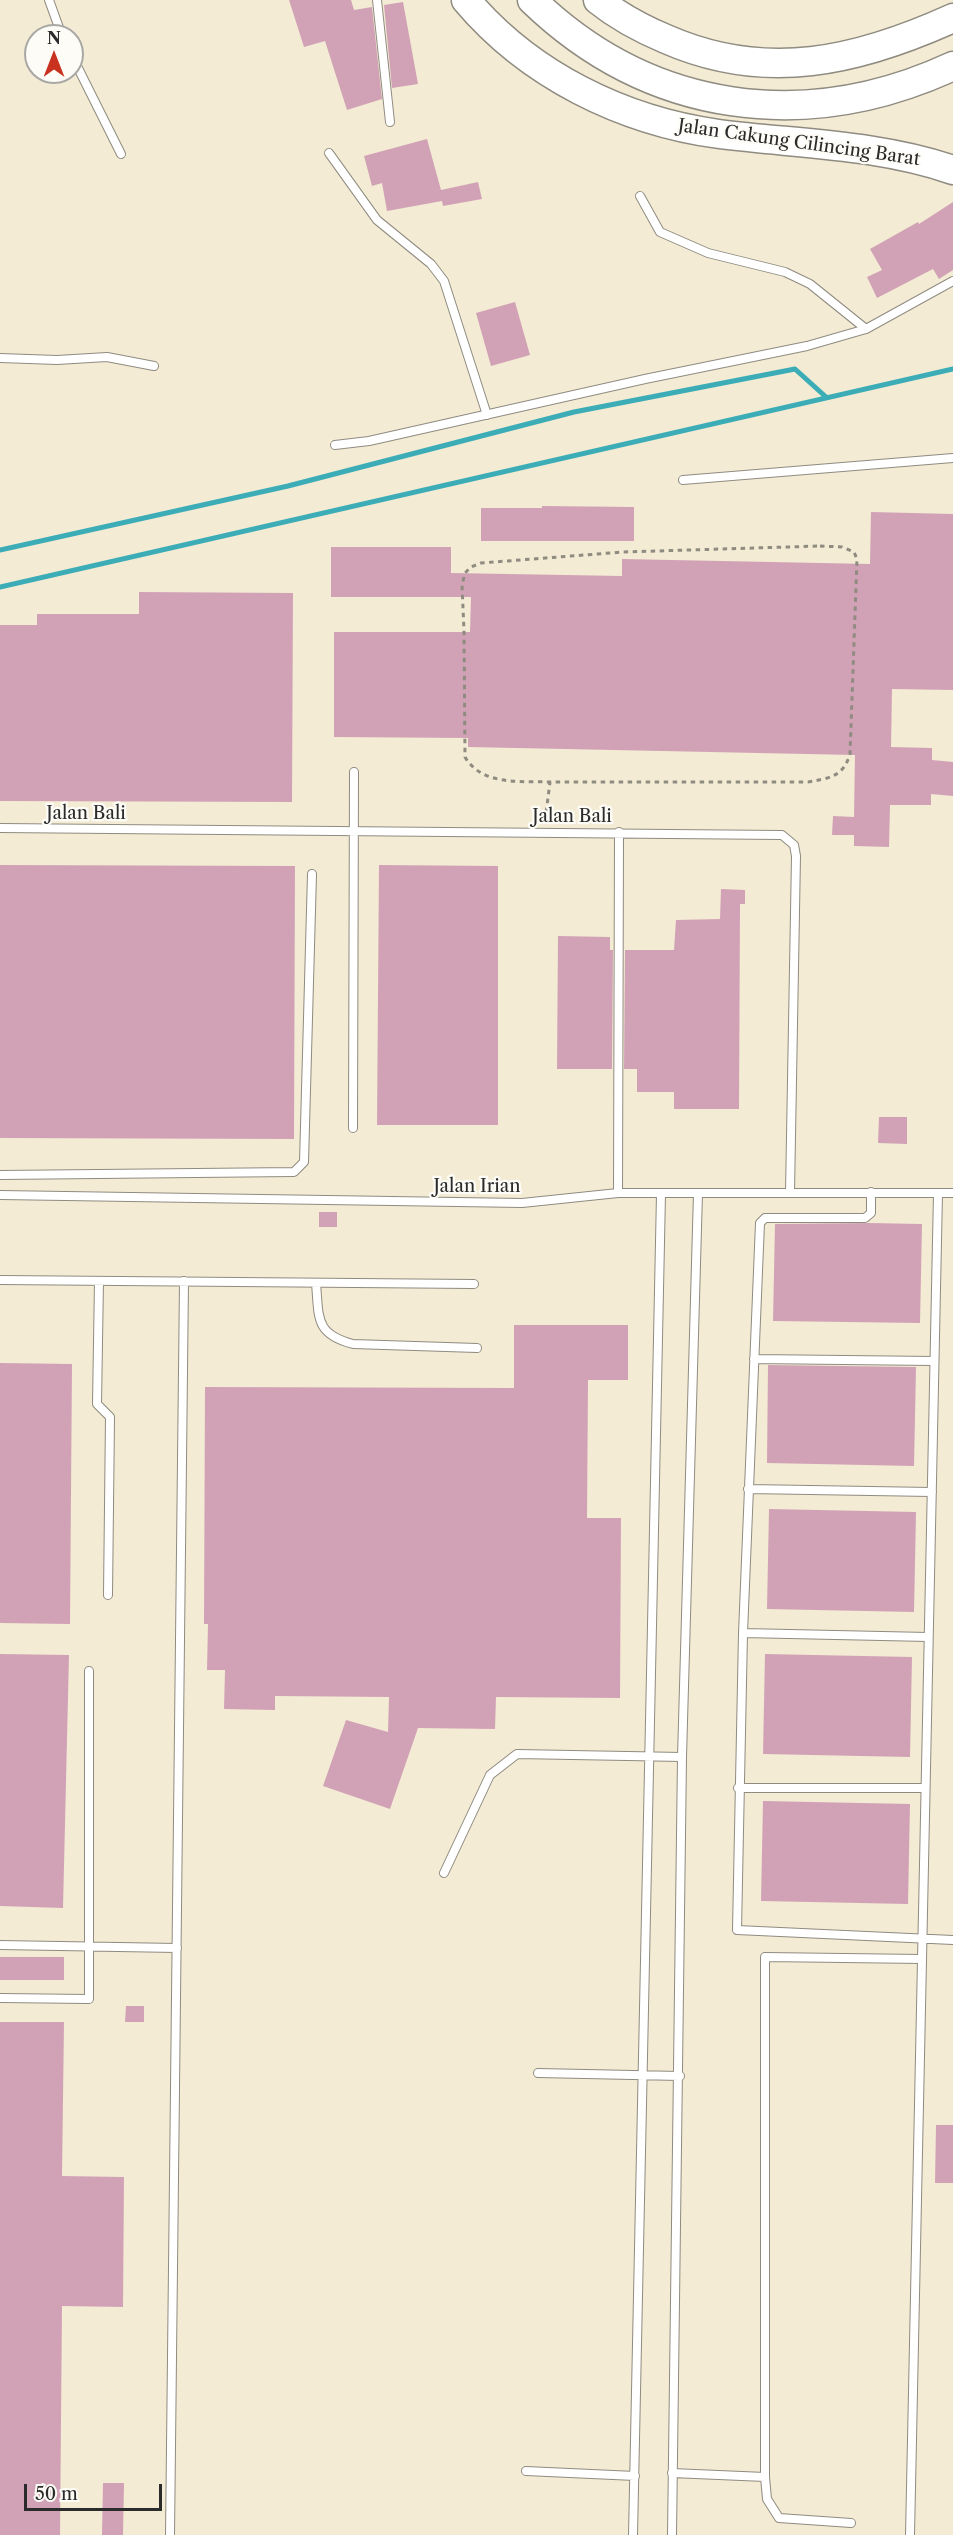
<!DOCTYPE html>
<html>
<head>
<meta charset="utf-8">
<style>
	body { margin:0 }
	#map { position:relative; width:953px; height:2535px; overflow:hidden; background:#f3ebd4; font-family:"Libre Caslon Text",serif }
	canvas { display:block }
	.north { position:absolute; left:24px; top:24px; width:60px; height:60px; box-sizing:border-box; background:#fdfcf7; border:2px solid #a9a8a5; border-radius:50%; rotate:0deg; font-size:16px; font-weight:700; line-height:24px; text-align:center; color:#2b2b2b }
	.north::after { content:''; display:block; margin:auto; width:21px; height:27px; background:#c8321e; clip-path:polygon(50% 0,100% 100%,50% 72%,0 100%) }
	.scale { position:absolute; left:24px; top:2484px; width:138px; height:27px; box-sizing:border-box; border:3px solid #2b2b2b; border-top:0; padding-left:8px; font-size:18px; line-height:21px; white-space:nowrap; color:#2b2b2b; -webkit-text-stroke:4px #fdfcf7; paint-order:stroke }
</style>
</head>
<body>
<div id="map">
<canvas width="953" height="2535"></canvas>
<div class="north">N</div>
<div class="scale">50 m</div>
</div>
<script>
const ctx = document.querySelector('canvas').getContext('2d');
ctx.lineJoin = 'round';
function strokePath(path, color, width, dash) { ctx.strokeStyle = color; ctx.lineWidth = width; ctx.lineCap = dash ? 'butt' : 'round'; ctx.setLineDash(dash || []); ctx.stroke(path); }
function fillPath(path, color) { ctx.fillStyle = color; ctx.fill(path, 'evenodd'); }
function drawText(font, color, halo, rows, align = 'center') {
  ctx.font = font + ' "Libre Caslon Text",serif'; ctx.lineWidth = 4.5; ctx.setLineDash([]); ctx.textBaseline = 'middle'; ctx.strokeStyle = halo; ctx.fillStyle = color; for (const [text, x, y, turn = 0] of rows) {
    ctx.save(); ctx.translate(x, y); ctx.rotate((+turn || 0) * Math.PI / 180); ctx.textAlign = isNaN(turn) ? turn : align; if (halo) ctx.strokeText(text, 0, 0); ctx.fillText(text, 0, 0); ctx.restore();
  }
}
const stream = new Path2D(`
	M0,550L288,486L574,412L795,369L826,397
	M0,587L953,369`);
const building = new Path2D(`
	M289,0H351L354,10L372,7L382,99L347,110L325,41L304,47Z
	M403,2L418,84L392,88L384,5Z
	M427,139L441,190L478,182L482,199L443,206L442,201L387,211L382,183L372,186L364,156Z
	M953,202V270L939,279L933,269L877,298L867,277L882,270L870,249L918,222L919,224Z
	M515,302L530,355L491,366L476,313Z
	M542,506L634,507V541H481V508H542Z
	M871,512L953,514V690L892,689L891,747L932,748V760L953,762V796L931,794V805H890L889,847L854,846V835H832L833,816L854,817L855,755L468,747V738L334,737V632H470L471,597H331V547H451V573L622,576V559L870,564Z
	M139,592L293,593L292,802L0,801V625H37V614H139Z
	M0,865L295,866L294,1139L0,1138Z
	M379,865L498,866V1125H377Z
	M721,889L745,890V904H740L739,1109H674V1092H637V1069H624L625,950H674L676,920L720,919Z
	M558,936L610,937V950H613L612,1069H557Z
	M879,1117H907V1144L878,1143Z
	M319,1212H337V1227H319Z
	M869,1223L922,1224L920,1323L773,1321L775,1224Z
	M514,1325H628V1380H588L587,1518H621L620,1698L496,1697L495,1729L418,1728L390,1809L323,1786L346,1720L388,1732L389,1697L275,1696V1710L224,1709L225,1670H207L208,1624H204L205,1387L514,1388Z
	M0,1363L72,1364L70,1624L0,1623Z
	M768,1365L916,1367L914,1466L767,1463Z
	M769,1509L916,1512L914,1612L767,1609Z
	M0,1654L69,1655L63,1908L0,1906Z
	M765,1654L912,1657L910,1757L763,1754Z
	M763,1801L910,1804L908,1904L761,1901Z
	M0,1957H64V1980H0Z
	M126,2006H144V2022H125Z
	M0,2022H64L62,2176L124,2177L123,2307L62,2306L60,2535H0Z
	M936,2125H953V2183H935Z
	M103,2483H124L123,2535H102Z`);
const path = new Path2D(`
	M820,546L842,547L854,552L857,559L850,754C843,777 830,778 808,782H550C521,781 482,786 465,757L464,631L462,585L465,573L471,567L481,563L623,552Z
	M545,821L550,782`);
const lane = new Path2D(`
	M49,0L62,36
	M377,0L390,122
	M72,56L121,154
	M329,153L377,220L431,264L444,281L487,415
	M640,196L660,232L708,253L785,272L810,284L866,329L953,281
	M0,358L57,360L107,357L154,366
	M335,445L369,441L645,379L807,346L866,329
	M683,480L953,458
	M0,828L782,835L794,845L796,856L790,1192
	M353,1128L354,772
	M0,1175L294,1172L304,1162L312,874
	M618,1193L619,832
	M0,1195L522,1203L618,1193H953
	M0,1280L474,1284
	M99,1281L97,1404L110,1417L108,1595
	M316,1283C319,1318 315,1334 353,1344L477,1348
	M754,1359L934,1361
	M748,1489L932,1492
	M743,1633L760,1223L765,1218H865L871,1213V1192
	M928,1637L743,1633L737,1930L953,1940
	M738,1788H925
	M444,1873L490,1775L517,1754L682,1757
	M0,1945L177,1948
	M0,1998L89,1999V1671
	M538,2073L680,2076
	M526,2471L635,2476
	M672,2473L765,2477
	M851,2523L779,2518L767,2499L765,2477V1957L922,1959
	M170,2535L184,1281
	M633,2535L661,1194
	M672,2535L682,1757L698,1193
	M910,2535L938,1193`);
const highway = new Path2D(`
	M466,0C529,75 623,121 719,134C798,144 877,144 953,170
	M532,0C650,114 806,134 953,66
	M598,0C618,16 642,29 666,39C766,83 858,61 953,18`);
const streetNames = [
	["Jalan Cakung Cilincing Barat",799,143,8],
	["Jalan Bali",86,814],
	["Jalan Bali",572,817],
	["Jalan Irian",477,1187]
];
strokePath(stream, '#3cadb7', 5);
fillPath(building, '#d1a2b6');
strokePath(lane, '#8f8b80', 10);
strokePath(highway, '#8f8b80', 31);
strokePath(path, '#8f8b80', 3, [4.5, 4.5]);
strokePath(lane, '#fff', 8);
strokePath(highway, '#fff', 28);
drawText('18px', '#2b2b2b', '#fdfcf7', streetNames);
</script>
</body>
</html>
